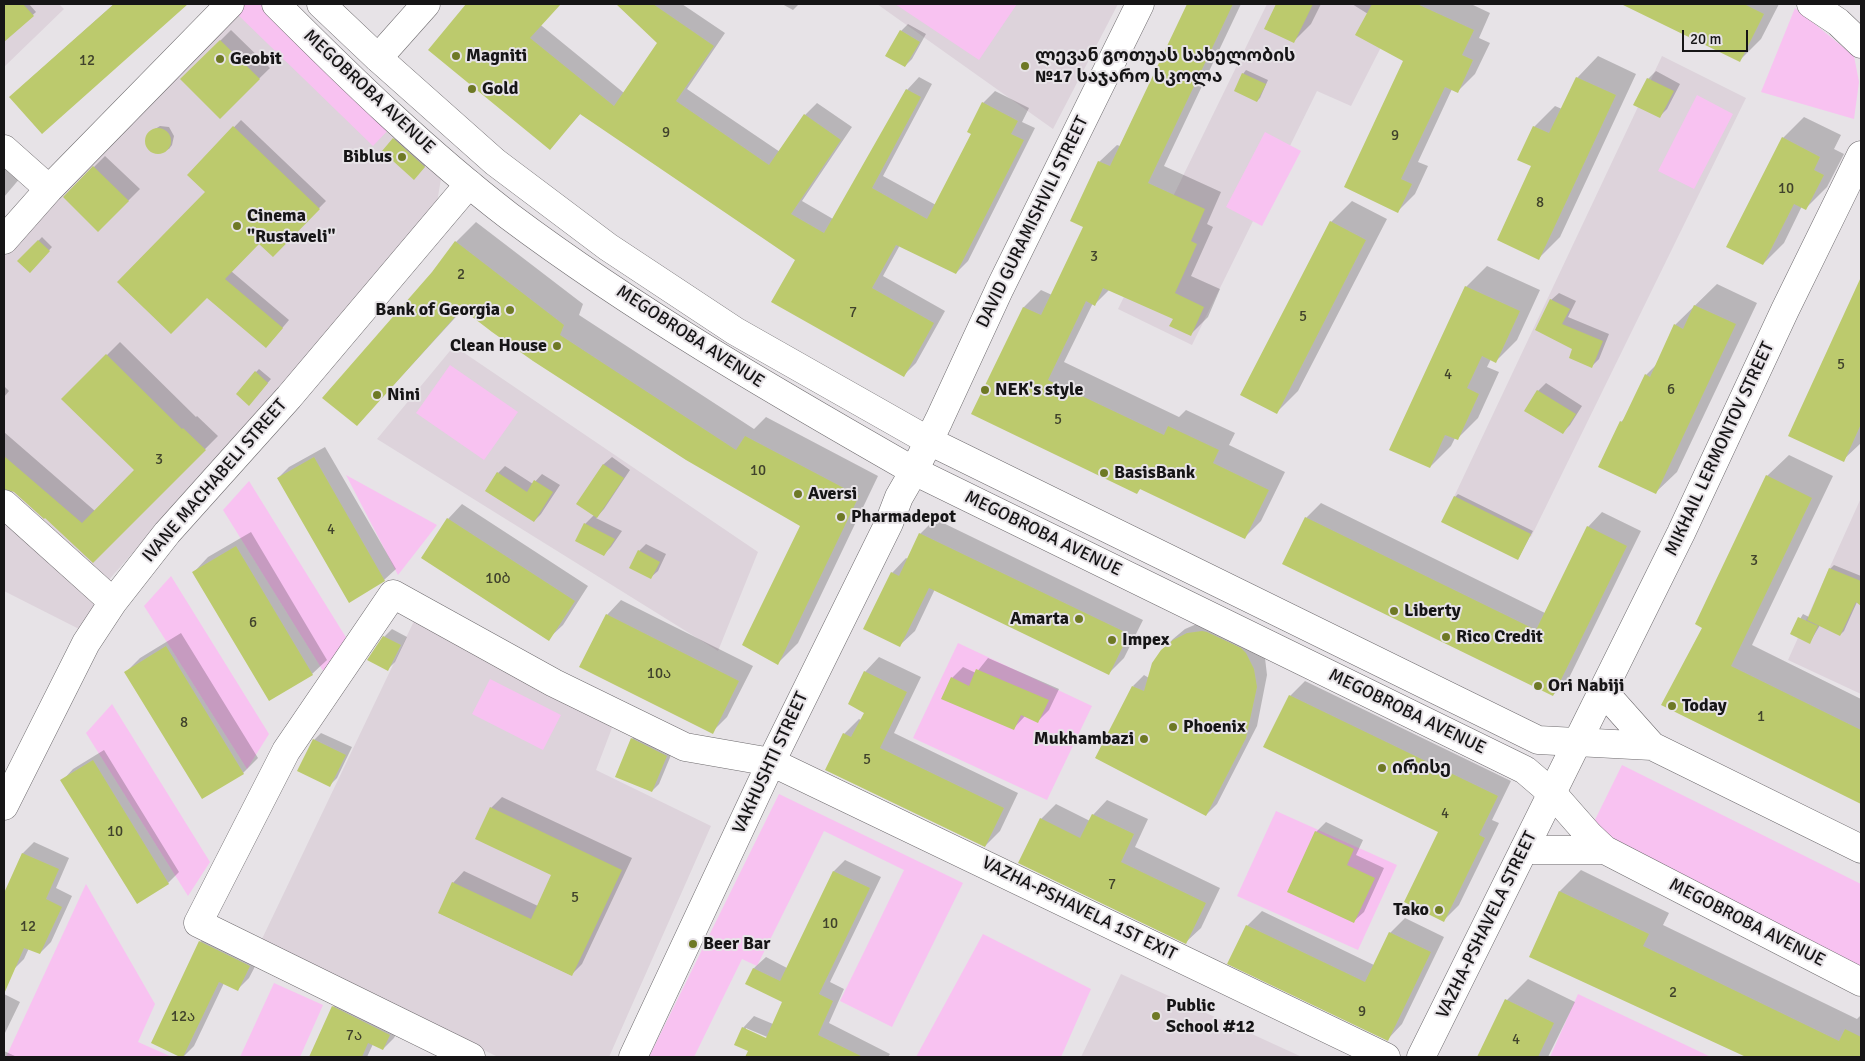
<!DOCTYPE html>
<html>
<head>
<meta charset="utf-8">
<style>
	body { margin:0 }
	#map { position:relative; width:1865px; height:1061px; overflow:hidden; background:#e7e3e7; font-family:Signika,sans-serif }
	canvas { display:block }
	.frame { position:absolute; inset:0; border:5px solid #161516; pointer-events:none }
	.scale { position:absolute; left:1682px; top:30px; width:66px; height:22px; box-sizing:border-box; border:2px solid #161516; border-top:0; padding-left:6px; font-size:15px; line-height:18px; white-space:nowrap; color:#161516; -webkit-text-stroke:4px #e7e3e7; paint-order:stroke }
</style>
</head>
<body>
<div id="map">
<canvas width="1865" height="1061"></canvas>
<div class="frame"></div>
<div class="scale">20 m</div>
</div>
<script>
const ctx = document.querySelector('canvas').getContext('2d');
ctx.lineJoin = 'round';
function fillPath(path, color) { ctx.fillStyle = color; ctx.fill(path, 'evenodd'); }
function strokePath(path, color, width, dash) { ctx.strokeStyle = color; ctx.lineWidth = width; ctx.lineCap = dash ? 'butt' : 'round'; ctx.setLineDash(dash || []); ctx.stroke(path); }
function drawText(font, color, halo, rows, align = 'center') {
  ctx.font = font + ' Signika,"Noto Sans Georgian",sans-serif'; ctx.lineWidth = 4; ctx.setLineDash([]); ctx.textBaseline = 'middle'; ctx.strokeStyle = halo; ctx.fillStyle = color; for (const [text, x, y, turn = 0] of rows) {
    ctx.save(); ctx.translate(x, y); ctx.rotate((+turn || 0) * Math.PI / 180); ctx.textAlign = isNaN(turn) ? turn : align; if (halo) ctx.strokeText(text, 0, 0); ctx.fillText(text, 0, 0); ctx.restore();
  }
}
const built = new Path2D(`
	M4,4H59L64,9L4,67Z
	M249,4L441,179L436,208L107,582L81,630L4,591V257L58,197Z
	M877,4H1118L1053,129Z
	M1267,4H1403L1351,106L1317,91L1192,345L1118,309Z
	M1662,56L1746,98L1531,537L1453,499Z
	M454,346L758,552L718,651L377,439Z
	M1861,498V694L1788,660Z
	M414,621L615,720L596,770L711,826L609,1057H498L261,941Z
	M1121,974L1302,1057H1081Z`);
const green = new Path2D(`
	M241,4H265L392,126L373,146L234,11Z
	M895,4H1017L979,60Z
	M1795,8L1854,56L1859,82L1854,119L1761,92Z
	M1697,95L1733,114L1694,189L1658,171Z
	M1265,132L1301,151L1262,226L1226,207Z
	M450,365L518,412L484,460L416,413Z
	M346,475L437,525L398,575Z
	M249,481L347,639L325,674L223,510Z
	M171,576L269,734L247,769L144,606Z
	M958,643L1092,706L1047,800L913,738Z
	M490,679L561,715L543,750L472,714Z
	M112,704L210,862L188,896L86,733Z
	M1622,765L1861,884V976L1589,832Z
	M779,794L963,883L892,1027L840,1001L904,870L824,831L757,966L742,959L694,1057H649Z
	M1276,811L1397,865L1358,950L1237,896Z
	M86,884L155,1004L138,1042L172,1057H6Z
	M983,934L1091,989L1061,1057H916Z
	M274,983L323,1005L300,1057H240Z
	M1578,994L1711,1057H1550Z`);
const shadow = new Path2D(`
	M4,4H29L36,12L4,41Z
	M114,4H186L42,132L21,87Z
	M468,4H515L624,93L658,43L625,11L632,4H682L725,33L687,89L780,152L805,115L817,103L852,127L802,201L833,219L907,90L919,77L932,84L883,176L936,205L972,133L983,103L995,91L1029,108L1022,122L1035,128L968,261L956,273L900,245L883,276L945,311L916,363L904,375L797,260L581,113L550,148L429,50Z
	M782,4H799L793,10Z
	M1188,4H1241L1164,166L1221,192L1207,224L1213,227L1191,276L1220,289L1208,317L1191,334L1174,318L1110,289L1095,304L1093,303L1064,362L1179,417L1186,410L1235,433L1229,445L1285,472L1261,521L1244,538L1141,488L1137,492L973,414L1024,307L1041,290L1052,295L1084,226L1099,162L1117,145L1120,146Z
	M1277,4H1321L1311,24L1294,41L1266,28Z
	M1352,4H1471L1490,13L1479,38L1490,43L1475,74L1458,91L1452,89L1418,162L1428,166L1415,194L1398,211L1404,60L1368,14Z
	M1624,4H1779L1761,39L1740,60Z
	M908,24L926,34L912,59L905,66L901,31Z
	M231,30L270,68L220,117L182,79Z
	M1598,56L1636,74L1560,237L1539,258L1533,166L1534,127L1555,106L1562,109L1577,78Z
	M1246,70L1268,80L1260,98L1257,101L1243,74Z
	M1656,71L1680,84L1667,109L1659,117L1635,104L1648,79Z
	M1804,117L1841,135L1834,149L1844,154L1827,187L1806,208L1802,206L1784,243L1763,264L1783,138Z
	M241,120L326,201L273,255L259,242L231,271L289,320L273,339L207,296L206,192L188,175Z
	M160,126L169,127L174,136L172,145L169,149L156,153L148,147L146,142L150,132Z
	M397,136L428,163L414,178L394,139Z
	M4,148L21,177L4,197Z
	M105,156L140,189L98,231L64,197Z
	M1352,201L1387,219L1298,391L1277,412L1331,222Z
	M476,222L583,304L579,315L754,429L766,417L878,476L798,643L778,663L802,525L464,308L357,425L433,273L456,242Z
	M42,237L52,247L30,271L19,261Z
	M1487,266L1540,290L1517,340L1496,361L1491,359L1487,367L1499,372L1478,418L1457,439L1455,438L1451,446L1430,467L1466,287Z
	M1717,284L1757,303L1677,472L1655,493L1621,422L1626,417L1646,375L1658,363L1675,325Z
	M1861,291V443L1843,460L1851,301Z
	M1559,293L1576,301L1568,317L1609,334L1599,359L1592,366L1574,348L1537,330L1551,300Z
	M120,342L196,417L197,416L218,436L93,562L45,516L15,491L8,488H4V432L95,511L135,470L63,399Z
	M259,369L271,379L252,401L256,372Z
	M1546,383L1582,406L1570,425L1563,432L1526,410L1538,391Z
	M4,386L9,391L4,397Z
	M325,447L396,569L384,580L349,601L278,478L289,467Z
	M1789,455L1833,476L1752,645L1861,699V803L1663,704L1704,627L1767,476Z
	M612,457L630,470L604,509L596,518L622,531L611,547L604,554L577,540L585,524L594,515L578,504L604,464Z
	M505,466L533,484L542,474L560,485L541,514L534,521L498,473Z
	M1458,494L1533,531L1518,559L1455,497Z
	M1321,503L1545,613L1588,527L1602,512L1641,531L1568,680L1553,695L1306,518Z
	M462,504L588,586L563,625L548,639L448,519Z
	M935,519L1143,620L1124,658L1109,673L935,589L915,631L900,645L892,573L906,558L908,559L920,534Z
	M251,532L327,660L312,674L194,572L208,557Z
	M646,544L666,554L658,571L650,578L639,551Z
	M1834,565L1861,576V604L1857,602L1844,631L1840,635L1820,625L1810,642L1791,634L1803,614L1809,617L1830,569Z
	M621,600L753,666L727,717L712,732L607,615Z
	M1199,623L1265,658L1267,675L1257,726L1217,804L1206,815L1133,686L1144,675L1149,678L1162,651L1173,639L1185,629Z
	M392,629L407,637L395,662L388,669L369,660L384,637Z
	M181,633L258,758L243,773L126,672L140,658Z
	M879,657L921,677L894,733L1018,793L1000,831L985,846L844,734L859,719L861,720L866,712L865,672Z
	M988,658L1059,689L1049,710L1038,721L1025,716L1013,729L952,678L963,667L976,673Z
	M1305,681L1511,781L1492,820L1499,823L1459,905L1444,920L1440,831L1290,696Z
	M639,731L674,748L659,784L652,791L632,739Z
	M321,733L352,747L337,778L330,785L314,740Z
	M104,750L179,872L168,883L62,781L73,769Z
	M502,797L632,858L582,964L571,975L439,913L453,883L464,871L538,906L553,875L491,808Z
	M1107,800L1148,819L1135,847L1220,888L1201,928L1186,942L1041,819L1056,804L1090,821L1093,815Z
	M1326,822L1363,840L1356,855L1384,868L1364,912L1354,921L1316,832Z
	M34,842L69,858L56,888L72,896L51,942L40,953L29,948L24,959L13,970L4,966V896L23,853Z
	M845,860L881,877L830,982L844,989L829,1023L890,1054L888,1057H746L749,1050L743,1028L754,1016L773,1024L783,1001L746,983L754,968L766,957L787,968L834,871ZM746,1028L772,1039L771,1041L746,1030Z
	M1581,870L1669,913L1663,925L1857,1019L1861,1015V1057H1749L1531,956L1560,891Z
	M1262,911L1374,965L1390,933L1405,918L1444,937L1402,1024L1388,1039L1247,926Z
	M211,931L261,955L249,978L238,989L224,983L194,1046L183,1057L200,942Z
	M1528,979L1575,1002L1548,1057H1479L1507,1000Z
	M4,994L20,1002L4,1035Z
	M344,996L401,1024L394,1038L383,1049L373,1044L367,1057H310L333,1007Z
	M4,1051L17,1057H4Z`);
const building = new Path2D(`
	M4,4H23L34,16L4,42Z
	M114,4H188L42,134L9,97Z
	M466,4H561L530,38L614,106L657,43L616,4H653L714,46L676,101L769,165L804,114L841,140L791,214L824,233L906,89L921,97L872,188L927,219L971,134L967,132L982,102L1018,121L1011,134L1024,140L956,274L896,245L872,288L934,323L904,377L771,302L795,260L580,114L550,150L428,50Z
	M1187,4H1233L1148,183L1205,209L1191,241L1197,244L1175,293L1204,307L1191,336L1169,326L1173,319L1103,288L1095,306L1086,301L1048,380L1164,435L1168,426L1219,450L1213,463L1269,490L1245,539L1140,489L1137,494L971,414L1023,307L1041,315L1083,227L1070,221L1098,161L1110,166Z
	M1276,4H1313L1294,43L1264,29Z
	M1372,4H1417L1474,30L1462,55L1473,60L1458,93L1445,87L1401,179L1412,184L1398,213L1344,187L1403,61L1355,35Z
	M1621,4H1744L1764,14L1740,62Z
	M900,30L920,42L905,67L885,56Z
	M220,40L260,79L220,119L180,79Z
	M1242,73L1266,84L1257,102L1234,91Z
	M1576,77L1616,95L1539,260L1497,240L1531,166L1517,160L1533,126L1549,133Z
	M1647,78L1674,91L1660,118L1633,105Z
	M233,126L320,209L273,257L259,244L225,279L283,328L266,348L207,298L171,334L117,282L205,192L187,175Z
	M145 141a13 13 0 1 1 26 0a13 13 0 1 1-26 0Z
	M1782,137L1820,157L1814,170L1824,175L1806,210L1794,204L1763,265L1726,247Z
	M393,138L425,167L414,180L382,151Z
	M93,166L129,201L98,232L63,197Z
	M1330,221L1366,240L1277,414L1240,395Z
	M38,240L50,251L30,273L17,261Z
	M455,241L564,325L560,335L736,450L745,436L859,496L778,665L742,645L800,526L686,460L533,361L492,332L462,309L357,426L322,398L432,272Z
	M1861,277V424L1844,462L1788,436Z
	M1465,286L1520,311L1496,363L1482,356L1467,388L1479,394L1458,440L1445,435L1430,468L1389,450Z
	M1550,299L1570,309L1562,324L1603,341L1592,368L1569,358L1572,349L1535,330Z
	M1694,305L1736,324L1656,494L1598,467L1620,421L1622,422L1645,374L1650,377L1674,324L1683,329Z
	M106,354L182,429L183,428L206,450L93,563L45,518L44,519L14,492L4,489V456L82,523L134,470L61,399Z
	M255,371L268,383L249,406L236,394Z
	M1537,390L1576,414L1563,434L1524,411Z
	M314,457L385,581L349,603L277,478Z
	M603,464L624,478L597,518L576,504Z
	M497,472L527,492L534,480L553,492L534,522L485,491Z
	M1766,475L1812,498L1731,666L1861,730V804L1661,705L1702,628L1695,624Z
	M1454,496L1531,534L1518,560L1441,522Z
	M1305,517L1536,630L1587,526L1627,546L1553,696L1282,564Z
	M447,518L575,601L549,641L421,558Z
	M584,523L615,539L604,556L575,541Z
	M919,533L1129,634L1109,675L929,588L900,647L863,629L891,572L899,576Z
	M236,546L313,675L269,701L192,572Z
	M638,550L660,562L651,579L629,568Z
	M1829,568L1861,581V606L1856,602L1840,636L1807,620Z
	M606,614L739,681L713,734L579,667Z
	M1798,617L1818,626L1810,644L1790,634Z
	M1202,631L1207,632L1241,648L1246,653L1254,669L1257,687L1246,738L1206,816L1095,758L1132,686L1144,691L1152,663L1161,650L1173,640L1187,633Z
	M383,636L401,645L388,671L367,660Z
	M166,646L244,774L202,799L124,672Z
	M976,669L1049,700L1038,723L1021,715L1014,730L941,699L951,677L969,686Z
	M864,671L907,692L880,748L1004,808L985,847L825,770L843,733L851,737L864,713L848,704Z
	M1289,695L1498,796L1479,835L1485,838L1444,922L1404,902L1438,832L1263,747Z
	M631,738L667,756L652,792L615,777Z
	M313,739L346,755L330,787L297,771Z
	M93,760L169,884L137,904L60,780Z
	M490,807L622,870L572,976L438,913L452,882L531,919L551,875L475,839Z
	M1092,814L1134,834L1121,862L1206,903L1186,944L1018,863L1040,818L1080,838Z
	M1315,831L1354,849L1347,865L1375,878L1354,923L1287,892Z
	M22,853L59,869L46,899L62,907L40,954L24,948L4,994V893Z
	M833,871L870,888L819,994L833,1001L818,1035L863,1057H745L748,1051L734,1045L742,1027L766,1038L782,1002L745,984L753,968L780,981Z
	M1559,891L1649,934L1643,946L1839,1041L1845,1029L1861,1037V1057H1746L1529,957Z
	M1246,925L1365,982L1389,932L1431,952L1388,1041L1227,964Z
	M199,941L250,966L238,991L219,982L183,1057H180L151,1043Z
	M1505,999L1554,1023L1538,1057H1477Z
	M332,1006L390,1035L383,1050L368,1043L362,1057H309Z`);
const minor = new Path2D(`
	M1811,4L1838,22L1861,44
	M378,58L426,4
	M4,149L49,189
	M4,240L49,189L230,4
	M4,504L113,602
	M4,806L86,643L113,602L167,533L289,397L469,184
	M471,1057L198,923L286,751L393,594L554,683L685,747L771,762L1386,1057
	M633,1057L776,752L889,523L899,497L914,471L939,420L1000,288L1140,4
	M1421,1057L1681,533L1785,310L1861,155`);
const major = new Path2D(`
	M276,4C350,78 426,152 509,216C637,312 776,392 914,471L1525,770L1553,794L1589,835L1605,850L1861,982
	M321,4L378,58L495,162L608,247L735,331L929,441L1538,740L1652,746L1861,849
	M1603,691L1652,746
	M1524,850H1605`);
const markers = [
	[456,56,5,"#6e7925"],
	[220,59,5,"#6e7925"],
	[1025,66,5,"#6e7925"],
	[472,89,5,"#6e7925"],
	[402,157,5,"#6e7925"],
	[237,226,5,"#6e7925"],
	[510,310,5,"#6e7925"],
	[557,346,5,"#6e7925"],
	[985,390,5,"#6e7925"],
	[377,395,5,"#6e7925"],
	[1104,473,5,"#6e7925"],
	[798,494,5,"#6e7925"],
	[841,517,5,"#6e7925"],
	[1394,611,5,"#6e7925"],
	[1079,619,5,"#6e7925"],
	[1446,637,5,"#6e7925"],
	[1112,640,5,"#6e7925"],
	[1538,686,5,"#6e7925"],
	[1672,706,5,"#6e7925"],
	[1173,727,5,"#6e7925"],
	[1144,739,5,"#6e7925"],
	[1382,768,5,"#6e7925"],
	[1439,910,5,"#6e7925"],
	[693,944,5,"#6e7925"],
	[1156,1016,5,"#6e7925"]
];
const numberNames = [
	["12",87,61],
	["9",666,133],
	["9",1395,136],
	["10",1786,189],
	["8",1540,203],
	["3",1094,257],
	["2",461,275],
	["7",853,313],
	["5",1303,317],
	["5",1841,365],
	["4",1448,375],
	["6",1671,390],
	["5",1058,420],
	["3",159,460],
	["10",758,471],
	["4",331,530],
	["3",1754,561],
	["10ბ",498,579],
	["6",253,623],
	["10ა",659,674],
	["1",1761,717],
	["8",184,723],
	["5",867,760],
	["4",1445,814],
	["10",115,832],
	["7",1112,885],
	["5",575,898],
	["10",830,924],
	["12",28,927],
	["2",1673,993],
	["9",1362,1012],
	["12ა",183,1017],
	["7ა",354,1036],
	["4",1516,1040]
];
const poiNames = [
	["Magniti",466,56],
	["ლევან გოთუას სახელობის",1035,56],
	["№17 საჯარო სკოლა",1035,77],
	["Geobit",230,59],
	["Gold",482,89],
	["Biblus",392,157,"right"],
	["Cinema",247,216],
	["\"Rustaveli\"",247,237],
	["Bank of Georgia",500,310,"right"],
	["Clean House",547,346,"right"],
	["NEK's style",995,390],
	["Nini",387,395],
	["BasisBank",1114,473],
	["Aversi",808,494],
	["Pharmadepot",851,517],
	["Liberty",1404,611],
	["Amarta",1069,619,"right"],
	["Rico Credit",1456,637],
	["Impex",1122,640],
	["Ori Nabiji",1548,686],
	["Today",1682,706],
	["Phoenix",1183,727],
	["Mukhambazi",1134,739,"right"],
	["ირისე",1392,768],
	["Tako",1429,910,"right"],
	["Beer Bar",703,944],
	["Public",1166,1006],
	["School #12",1166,1027]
];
const streetNames = [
	["MEGOBROBA AVENUE",369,92,43],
	["DAVID GURAMISHVILI STREET",1033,222,-64],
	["MEGOBROBA AVENUE",690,337,33],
	["MIKHAIL LERMONTOV STREET",1720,449,-65],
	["IVANE MACHABELI STREET",215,481,-49],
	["MEGOBROBA AVENUE",1043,534,26],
	["MEGOBROBA AVENUE",1407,712,26],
	["VAKHUSHTI STREET",771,763,-65],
	["VAZHA-PSHAVELA 1ST EXIT",1079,909,26],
	["MEGOBROBA AVENUE",1747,923,27],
	["VAZHA-PSHAVELA STREET",1487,925,-64]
];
fillPath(built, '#ddd3db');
fillPath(green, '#f8c2f1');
fillPath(shadow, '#0003');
fillPath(building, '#bcca6d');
strokePath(minor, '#6d6a6d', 29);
strokePath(major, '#6d6a6d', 29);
strokePath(minor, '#fff', 28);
strokePath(major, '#fff', 28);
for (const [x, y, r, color] of markers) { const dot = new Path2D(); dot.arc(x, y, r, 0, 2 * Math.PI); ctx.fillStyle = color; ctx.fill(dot); strokePath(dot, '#e7e3e7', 2); }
drawText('15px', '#40422c', null, numberNames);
drawText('bold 18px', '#161516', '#e7e3e7', poiNames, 'left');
drawText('18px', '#161516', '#e7e3e7', streetNames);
</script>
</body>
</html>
